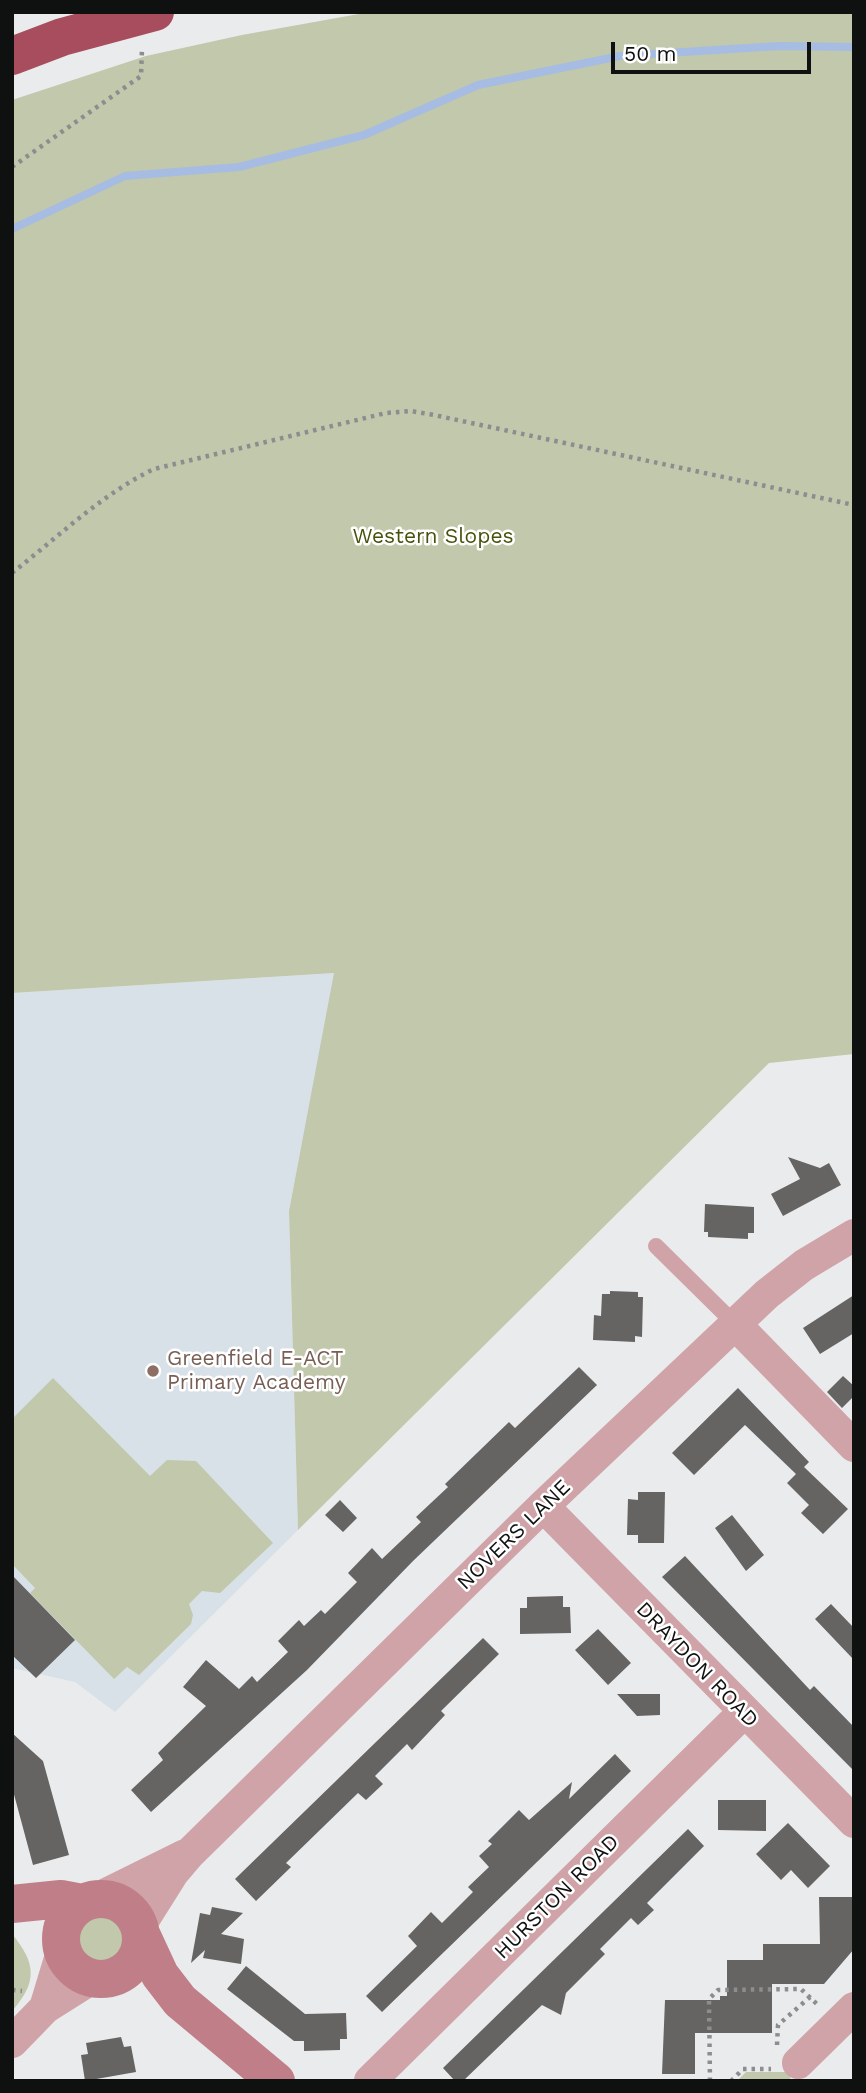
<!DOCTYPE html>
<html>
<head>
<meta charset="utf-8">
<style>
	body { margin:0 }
	#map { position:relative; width:866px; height:2093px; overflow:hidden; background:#e9ebed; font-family:"Work Sans",sans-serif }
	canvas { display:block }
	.frame { position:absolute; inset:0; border:14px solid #0f1010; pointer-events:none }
	.scale { position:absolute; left:611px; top:42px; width:200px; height:32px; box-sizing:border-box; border:4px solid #0f1010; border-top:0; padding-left:9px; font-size:21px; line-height:24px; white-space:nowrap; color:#0f1010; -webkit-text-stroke:5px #fff; paint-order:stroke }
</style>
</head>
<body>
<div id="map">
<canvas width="866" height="2093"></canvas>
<div class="frame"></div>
<div class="scale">50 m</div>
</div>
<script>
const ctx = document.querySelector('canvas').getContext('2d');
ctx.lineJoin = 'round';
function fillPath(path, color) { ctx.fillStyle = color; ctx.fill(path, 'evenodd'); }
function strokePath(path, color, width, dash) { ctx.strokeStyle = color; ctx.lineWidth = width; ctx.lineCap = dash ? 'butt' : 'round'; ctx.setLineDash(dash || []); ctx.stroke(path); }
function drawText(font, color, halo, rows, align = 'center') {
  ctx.font = font + ' "Work Sans",sans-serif'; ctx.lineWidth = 5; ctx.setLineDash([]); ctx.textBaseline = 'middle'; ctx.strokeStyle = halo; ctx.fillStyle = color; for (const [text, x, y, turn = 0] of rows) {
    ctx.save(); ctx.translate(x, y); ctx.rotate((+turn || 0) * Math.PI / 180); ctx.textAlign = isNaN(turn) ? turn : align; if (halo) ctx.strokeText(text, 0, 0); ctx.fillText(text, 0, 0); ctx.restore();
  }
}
const built = new Path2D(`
	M335,973L289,1211L298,1530L115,1712L75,1682L12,1668V993Z`);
const green = new Path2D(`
	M370,12H854V1054L769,1063L298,1530L289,1211L334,973L12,993V100L146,56L242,35Z
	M53,1378L150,1476L167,1460L196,1461L273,1543L220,1593L202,1591L189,1604L193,1615L191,1624L139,1675L127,1667L114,1679L30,1593L35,1588L12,1564V1419Z
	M74 1941a26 26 0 1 1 52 0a26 26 0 1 1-52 0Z
	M12,1934C36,1963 38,1982 12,2011Z
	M746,2072H791L790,2081H737Z`);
const stream = new Path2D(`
	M12,229L125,176L239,167L364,135L478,85L620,56L779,46L854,47`);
const building = new Path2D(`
	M788,1157L820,1168L829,1163L841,1185L783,1216L771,1194L800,1179Z
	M705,1204L754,1207V1233H748V1239L708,1237V1232H704Z
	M610,1291L638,1292V1297H643L642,1337L635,1336V1342L593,1340L594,1315L601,1316L602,1294H610Z
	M854,1295V1333L820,1354L803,1328Z
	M579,1367L597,1385L413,1561L307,1670L151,1812L131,1790L163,1760L158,1753L206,1706L183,1687L206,1660L239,1689L252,1676L257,1682L288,1652L278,1641L299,1620L304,1626L321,1610L325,1614L357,1582L348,1573L372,1548L382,1559L421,1522L416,1517L448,1487L445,1484L509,1422L515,1428Z
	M843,1376L854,1386V1396L842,1408L827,1392Z
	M738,1388L809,1462L804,1467L848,1509L823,1534L801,1513L809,1505L787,1483L796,1474L745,1425L694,1475L672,1453Z
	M638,1492H665L664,1543H638V1535H627L628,1499L638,1500Z
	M340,1500L357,1518L343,1532L325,1515Z
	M732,1515L764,1555L746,1571L715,1528Z
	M685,1556L810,1690L814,1686L854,1727V1771L662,1577Z
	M12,1575L75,1640L36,1678L12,1655Z
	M563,1596V1607H570L571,1633L520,1634V1608H527V1597Z
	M831,1604L854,1628V1660L815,1619Z
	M598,1629L631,1663L608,1685L575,1650Z
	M483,1638L499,1654L441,1711L445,1715L412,1750L407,1744L375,1776L383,1784L366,1800L358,1793L286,1863L291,1867L256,1901L235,1879Z
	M617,1694H660V1715L637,1716Z
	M12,1733L43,1761L69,1855L33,1865L12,1787Z
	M615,1754L631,1771L382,2012L366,1996L417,1946L408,1936L431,1912L442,1923L473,1892L468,1887L489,1867L479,1856L492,1844L488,1841L519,1810L529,1820L572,1782L569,1799Z
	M718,1800H766V1831L718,1830Z
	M788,1823L830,1866L808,1888L791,1870L781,1880L756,1854Z
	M688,1829L704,1846L647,1903L654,1910L638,1925L631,1918L600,1949L605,1954L566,1993L561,2015L542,2005L463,2081H455L443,2068Z
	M819,1897H854V1949L824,1984H772V2033H695V2074H662L665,2000H720V1996H727V1960H763V1944H820Z
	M212,1907L243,1913L221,1934L244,1939L241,1964L203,1958L205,1950L191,1963L200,1913L210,1915Z
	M246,1966L305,2014L346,2013L347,2039H340V2050L304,2051V2041H294L227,1989Z
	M121,2037L124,2047L131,2046L136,2072L85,2081L81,2055L88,2054L86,2043Z`);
const path = new Path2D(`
	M12,167L141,76L142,49
	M12,573C58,537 102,494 154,469L386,413L411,411L434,415L854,505
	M12,1990L22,1991
	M777,2045L778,2025L810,1997
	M710,2081L709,1999L718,1990L801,1989L819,2006
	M731,2081L743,2069H771`);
const lane = new Path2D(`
	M656,1246L734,1323`);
const street = new Path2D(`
	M734,1323L854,1446
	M543,1506L854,1822
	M96,1899L185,1855
	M139,1927L173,1873L190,1853L543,1506L767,1294L804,1265L854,1235
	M45,2008L62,1952
	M12,2042L45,2008L91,1979
	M798,2063L854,2008
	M370,2081L743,1713`);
const secondary = new Path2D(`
	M61 1939a40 40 0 1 1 80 0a40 40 0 1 1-80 0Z
	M12,1904L61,1899L82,1903
	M141,1934L160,1975L180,2001L276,2081`);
const highway = new Path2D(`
	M12,56L62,37L155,12`);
const markers = [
	[153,1371,7,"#8d6e63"]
];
const parkNames = [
	["Western Slopes",433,537]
];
const educationNames = [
	["Greenfield E-ACT",167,1359],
	["Primary Academy",167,1383]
];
const streetNames = [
	["NOVERS LANE",514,1535,-44],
	["DRAYDON ROAD",697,1665,46],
	["HURSTON ROAD",557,1897,-45]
];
fillPath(built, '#d9e1e8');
fillPath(green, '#c1c8ab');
strokePath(stream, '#a6bce2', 8);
fillPath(building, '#656462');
strokePath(path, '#8b8d8e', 4.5, [3.5, 5]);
strokePath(lane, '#d0a3a8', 16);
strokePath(street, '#d0a3a8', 32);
strokePath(secondary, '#c07f88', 38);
strokePath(highway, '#a74d5d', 38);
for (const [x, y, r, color] of markers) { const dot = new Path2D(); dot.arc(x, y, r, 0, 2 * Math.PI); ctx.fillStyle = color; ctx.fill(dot); strokePath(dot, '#fff', 2.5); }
drawText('21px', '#46510c', '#fff', parkNames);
drawText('21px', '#785e54', '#fff', educationNames, 'left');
drawText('21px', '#0f1010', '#fff', streetNames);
</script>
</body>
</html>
